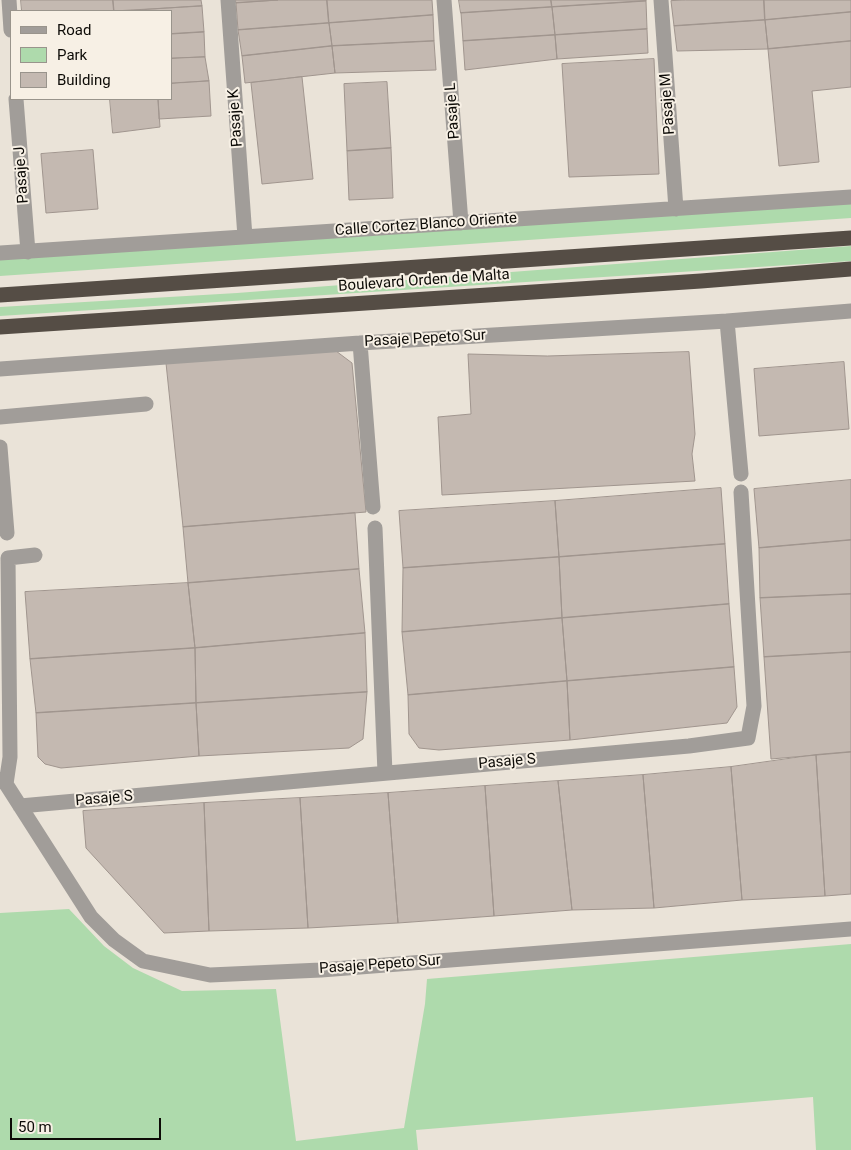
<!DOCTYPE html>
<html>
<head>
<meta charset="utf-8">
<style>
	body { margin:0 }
	#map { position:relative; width:851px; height:1150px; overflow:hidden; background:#eae3d8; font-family:Roboto,sans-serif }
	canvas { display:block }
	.legend { position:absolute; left:10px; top:10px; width:162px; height:90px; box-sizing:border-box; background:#f7f0e5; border:1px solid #99948c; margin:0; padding:6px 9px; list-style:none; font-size:15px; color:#0d0b07 }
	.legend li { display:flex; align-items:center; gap:10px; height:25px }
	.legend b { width:25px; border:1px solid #99948c }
	.scale { position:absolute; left:10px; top:1118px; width:151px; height:22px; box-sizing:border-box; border:2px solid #0d0b07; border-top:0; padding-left:6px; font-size:15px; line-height:18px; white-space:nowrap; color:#0d0b07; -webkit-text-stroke:4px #f7f0e5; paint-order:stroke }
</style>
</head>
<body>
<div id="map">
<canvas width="851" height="1150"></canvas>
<ul class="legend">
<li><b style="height:6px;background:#a19d99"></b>Road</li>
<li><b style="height:14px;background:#aedaac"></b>Park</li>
<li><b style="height:14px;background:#c4b9b1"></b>Building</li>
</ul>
<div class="scale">50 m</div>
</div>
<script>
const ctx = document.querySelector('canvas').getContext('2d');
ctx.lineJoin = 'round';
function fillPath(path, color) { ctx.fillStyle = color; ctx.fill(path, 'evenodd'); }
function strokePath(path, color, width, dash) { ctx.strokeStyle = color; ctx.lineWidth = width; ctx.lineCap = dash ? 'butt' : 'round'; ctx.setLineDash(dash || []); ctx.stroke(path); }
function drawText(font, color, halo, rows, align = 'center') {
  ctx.font = font + ' Roboto,sans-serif'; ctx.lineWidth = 4; ctx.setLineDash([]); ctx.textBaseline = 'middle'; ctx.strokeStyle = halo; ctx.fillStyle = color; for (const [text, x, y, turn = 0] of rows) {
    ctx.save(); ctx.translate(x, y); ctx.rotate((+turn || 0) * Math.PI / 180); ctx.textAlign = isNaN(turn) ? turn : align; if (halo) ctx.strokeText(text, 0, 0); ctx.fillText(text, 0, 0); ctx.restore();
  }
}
const green = new Path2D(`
	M851,199V218L0,276V258Z
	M851,246V261L0,316V307L237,293Z
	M69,909L104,946L133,968L182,991L276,989L296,1141L404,1128L425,1004L427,979L851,944V1150H816L813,1097L416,1130L418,1150H0V913Z`);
const building = new Path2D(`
	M21,0H113L114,11H22Z
	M113,0H201L202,6L114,11Z
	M236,0H278L236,3Z
	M278,0H327L329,23L238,30L236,3Z
	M327,0H432L433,15L329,23Z
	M459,0H551L552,7L461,13Z
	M551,0H646V1L552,7Z
	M686,0H764L765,20L674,26L671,1Z
	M764,0H851V12L765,20Z
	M646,1L647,29L555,35L552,7Z
	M202,6L204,32L171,34V11H124Z
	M552,7L555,35L463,41L461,13Z
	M851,12V41L768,49L765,20Z
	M433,15L434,41L332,46L329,23Z
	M765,20L768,49L677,51L674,26Z
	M329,23L332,46L242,56L238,30Z
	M647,29L648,53L557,59L555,35Z
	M204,32L205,57L171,58V34Z
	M555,35L557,59L465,70L463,41Z
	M434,41L436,70L335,73L332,46Z
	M851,41V87L812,91L819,162L779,166L768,49Z
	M332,46L335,73L245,83L242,56Z
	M205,57L209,81L171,83V59Z
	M654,59L659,174L569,177L562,64Z
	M302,77L313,179L262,184L251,83Z
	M209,81L211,116L159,119L158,99H171V84Z
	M387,82L391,148L347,151L344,84Z
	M110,99H158L160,127L113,133Z
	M391,148L393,198L349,200L347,151Z
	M93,150L98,209L46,213L41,154Z
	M336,351L352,363L366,512L183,527L166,363Z
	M689,352L695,434L692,454L695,481L442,495L438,417L471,414L468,354L547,356Z
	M844,362L849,429L759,436L754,369Z
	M851,480V540L759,548L754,489Z
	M721,488L725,544L559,557L555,501Z
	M555,501L559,557L403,568L399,511Z
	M355,513L359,569L188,583L183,527Z
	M851,540V594L760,598L759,548Z
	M725,544L729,604L562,618L559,557Z
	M559,557L562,618L402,632L403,568Z
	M359,569L365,633L195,648L188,583Z
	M188,583L195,648L30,659L25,592Z
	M851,594V652L764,657L760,598Z
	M729,604L734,667L567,681L562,618Z
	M562,618L567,681L408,695L402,632Z
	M365,633L367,692L196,703L195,648Z
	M195,648L196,703L36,713L30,659Z
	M851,652V752L771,759L764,657Z
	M734,667L737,707L727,723L570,740L567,681Z
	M567,681L570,740L439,750L419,748L409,734L408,695Z
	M367,692L363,739L349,748L199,756L196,703Z
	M196,703L199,756L61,768L45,764L38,757L36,713Z
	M851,752V894L825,896L816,755Z
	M816,755L825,896L742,900L731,767Z
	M731,767L742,900L654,908L643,775Z
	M643,775L654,908L572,910L558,781Z
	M558,781L572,910L494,916L485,786Z
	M485,786L494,916L398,923L388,793Z
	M388,793L398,923L308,928L300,798Z
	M300,798L308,928L209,931L204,803Z
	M204,803L209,931L164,933L86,848L83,811Z`);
const minor = new Path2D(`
	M9,0L11,30
	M228,0L245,237
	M444,0L461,223
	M661,0L676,209
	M16,99L28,252
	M0,253L851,197
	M727,321L741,474
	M360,343L373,507
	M0,369L360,343L727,321L851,311
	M0,417L146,404
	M0,447L7,533
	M375,528L385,773
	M0,780L6,784L91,917L114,940L143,961L210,975L321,970L851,929
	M6,784L10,757L8,558L35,555
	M20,806L689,746L748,738L754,706L741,492`);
const highway = new Path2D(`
	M0,295L851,238
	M0,327L701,281L851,269`);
const streetNames = [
	["Pasaje M",668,104,-94],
	["Pasaje L",453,111,-94],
	["Pasaje K",236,118,-94],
	["Pasaje J",22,175,-94],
	["Calle Cortez Blanco Oriente",426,225,-4],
	["Boulevard Orden de Malta",424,281,-4],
	["Pasaje Pepeto Sur",425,339,-3],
	["Pasaje S",507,762,-5],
	["Pasaje S",104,799,-5],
	["Pasaje Pepeto Sur",380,965,-4]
];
fillPath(green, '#aedaac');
fillPath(building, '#c4b9b1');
strokePath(building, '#a0958e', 1);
strokePath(minor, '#a19d99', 15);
strokePath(highway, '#554d45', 15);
drawText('15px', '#0d0b07', '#f7f0e5', streetNames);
</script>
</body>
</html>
